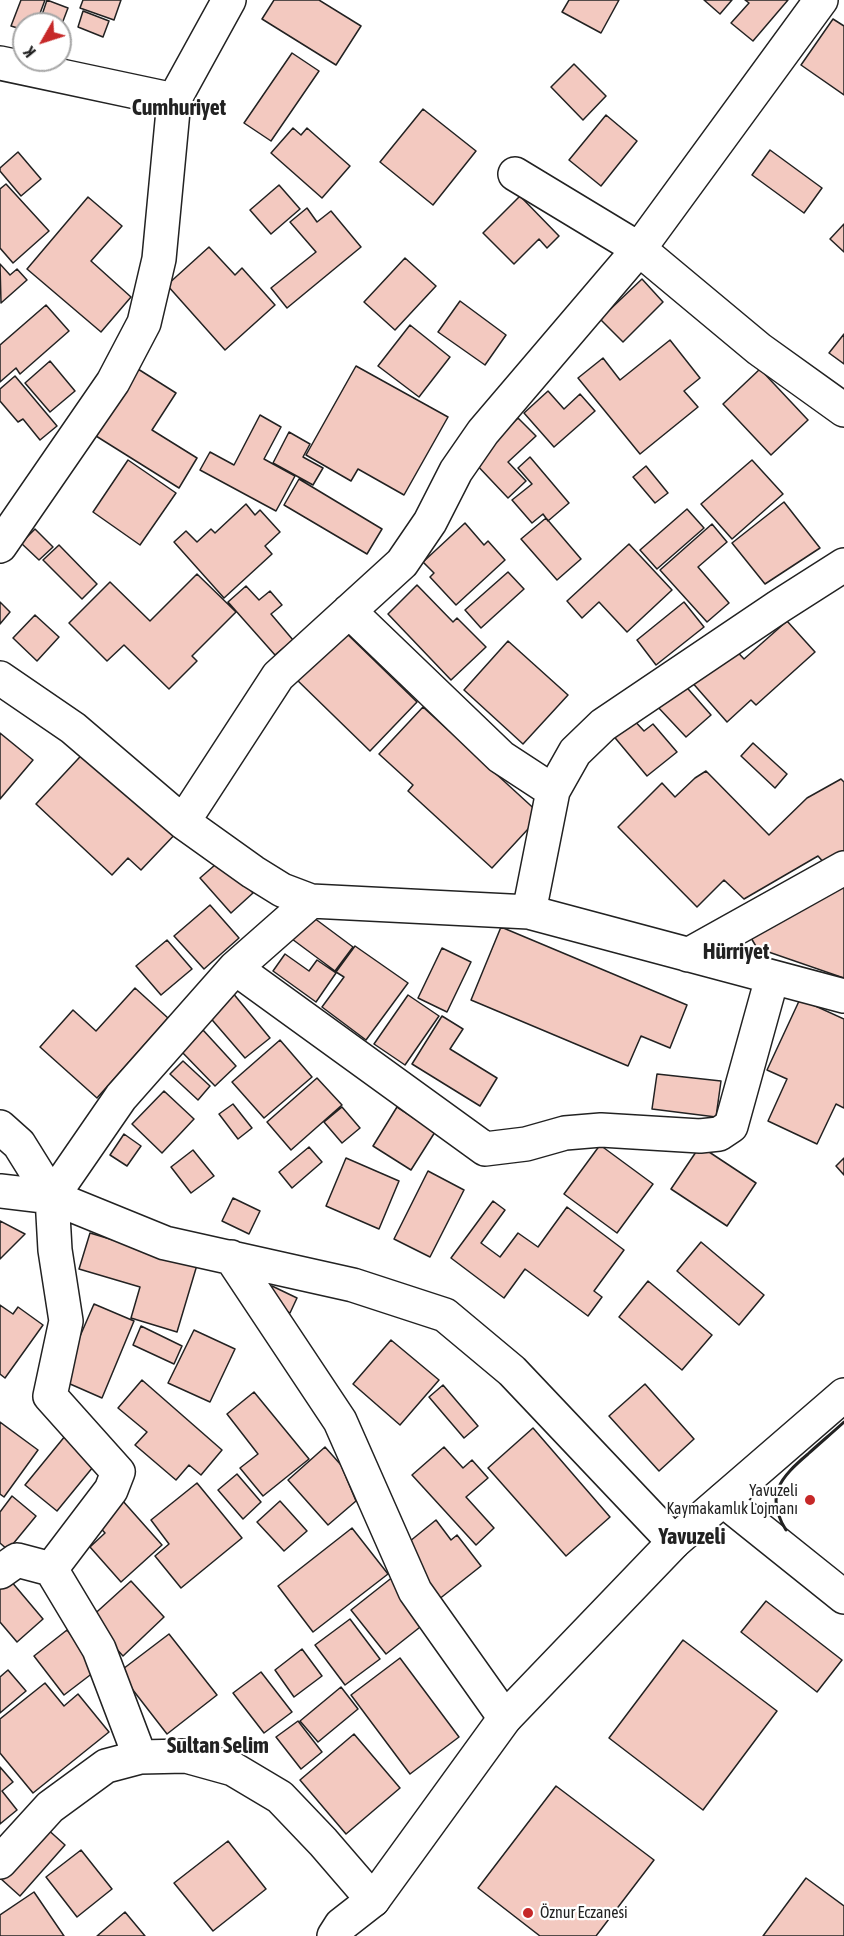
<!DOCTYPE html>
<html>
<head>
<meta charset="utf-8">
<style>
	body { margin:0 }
	#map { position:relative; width:844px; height:1936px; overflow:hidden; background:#fff; font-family:"Asap Condensed",sans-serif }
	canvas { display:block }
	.north { position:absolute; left:12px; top:12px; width:60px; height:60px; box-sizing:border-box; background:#fff; border:2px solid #a7a7a7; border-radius:50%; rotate:231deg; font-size:16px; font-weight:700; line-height:24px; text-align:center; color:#222 }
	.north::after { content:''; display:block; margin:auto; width:21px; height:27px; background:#c62828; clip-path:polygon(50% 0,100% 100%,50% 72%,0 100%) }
</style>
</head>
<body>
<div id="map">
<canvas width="844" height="1936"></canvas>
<div class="north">K</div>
</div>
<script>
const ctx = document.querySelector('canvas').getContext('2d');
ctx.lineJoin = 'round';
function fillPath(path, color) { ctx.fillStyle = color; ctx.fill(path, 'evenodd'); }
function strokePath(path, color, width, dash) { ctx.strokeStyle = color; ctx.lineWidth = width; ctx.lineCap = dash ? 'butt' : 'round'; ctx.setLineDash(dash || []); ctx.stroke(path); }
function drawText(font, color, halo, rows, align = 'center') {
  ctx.font = font + ' "Asap Condensed",sans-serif'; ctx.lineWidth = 4.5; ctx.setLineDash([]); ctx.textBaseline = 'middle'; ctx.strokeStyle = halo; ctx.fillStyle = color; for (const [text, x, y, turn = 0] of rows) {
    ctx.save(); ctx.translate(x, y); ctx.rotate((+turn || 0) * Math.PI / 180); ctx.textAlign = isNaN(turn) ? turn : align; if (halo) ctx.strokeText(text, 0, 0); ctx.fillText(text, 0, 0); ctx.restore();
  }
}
const building = new Path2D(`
	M21,0H45L36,24H24V30L11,26Z
	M47,0L68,8L60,29V24H39Z
	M83,0H121L114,20L80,8Z
	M274,0H319L361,26L336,65L262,19Z
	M569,0H619L601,33L562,12Z
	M704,0H732L720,14Z
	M745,0H788L753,41L731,23L749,3Z
	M83,11L109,21L103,37L78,27Z
	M833,19L844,26V95L801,65Z
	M292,53L319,71L271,141L244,123Z
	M574,64L606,96L583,120L551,87Z
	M423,109L476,151L433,205L380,162Z
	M606,115L637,141L601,186L569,160Z
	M293,128L301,135L307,128L350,166L322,198L271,153Z
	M770,150L822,188L804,213L752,175Z
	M18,152L41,179L21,196L0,171V168Z
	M6,184L49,231L13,263L0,248V189Z
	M279,185L300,209L271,234L250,210Z
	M520,196L559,236L547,248L539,239L514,264L483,233Z
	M88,197L122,226L91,261L131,297L101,332L27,269Z
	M307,208L317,222L331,211L361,247L287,308L271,288L316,252L290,222Z
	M844,224V252L830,239Z
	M209,247L235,275L242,268L275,305L225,350L167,285Z
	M405,258L436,286L395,330L364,302Z
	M0,264L10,275L17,269L27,280L1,303Z
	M642,279L663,302L623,342L600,319Z
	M460,301L506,335L485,365L438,332Z
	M46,305L69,331L20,374L16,368L0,382V345Z
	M410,325L450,357L419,397L378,366Z
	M844,334V364L829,353Z
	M670,340L700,378L684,391L698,407L640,454L578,378L603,358L620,380Z
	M50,361L75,391L50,412L25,383Z
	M356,366L448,417L404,495L358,469L351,481L306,455Z
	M138,369L176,393L152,430L197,458L179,488L96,436Z
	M760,369L808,420L771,455L723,404Z
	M15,376L57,426L40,440L23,419L18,422L0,401V389Z
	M548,391L564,409L580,394L595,411L554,447L524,413Z
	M260,415L281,427L264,459L295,476L276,511L200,470L210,452L234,465Z
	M518,418L536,436L508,462L526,481L508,498L473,461Z
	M289,432L310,444L303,457L323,468L313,485L273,463Z
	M530,457L569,503L548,521L543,514L532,523L512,500L532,484L518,468Z
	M128,460L176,493L140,545L93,512Z
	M752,460L783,494L732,539L701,504Z
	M646,466L668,493L655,503L633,477Z
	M299,479L382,529L367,554L284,505Z
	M784,502L820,548L765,584L732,543Z
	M246,504L255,515L260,510L280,532L265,546L272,554L224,598L174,542L186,531L197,542L211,529L215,533Z
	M687,509L704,528L657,569L640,550Z
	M546,518L581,559L557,580L521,539Z
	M465,523L484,545L488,541L505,560L456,605L430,577L434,573L423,562Z
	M712,524L727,542L698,567L729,603L707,622L660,570Z
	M35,529L53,547L39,560L21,543Z
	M629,544L672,590L627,632L599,602L582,618L567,601Z
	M59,545L97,584L82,599L43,560Z
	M508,572L524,589L481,628L465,610Z
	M197,574L236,612L192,656L197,661L169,689L124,645L107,661L69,623L110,582L150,621Z
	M417,585L453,622L457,618L486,647L451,680L388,614Z
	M246,586L259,600L270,591L282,605L271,614L293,640L275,655L228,602Z
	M0,602L10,612L0,624Z
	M684,602L704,627L656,665L637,640Z
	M35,615L59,637L37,661L13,638Z
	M787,621L815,652L756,705L751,700L727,722L690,680L730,644L744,659Z
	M342,629L417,702L370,751L295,678Z
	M508,641L568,695L523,744L464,690Z
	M682,682L711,715L686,737L656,705Z
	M423,707L541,815L492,868L408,791L413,785L379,754Z
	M631,717L644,731L653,724L677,752L647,776L611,733Z
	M0,733L33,760L0,799Z
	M753,743L787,774L775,788L741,756Z
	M91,745L180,829L141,870L128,858L112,875L36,804Z
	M706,771L769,835L807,798L841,779L844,782V853L825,864L818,856L744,899L724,880L697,907L618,827L662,783L675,797L695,778Z
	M223,858L253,893L231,913L200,878Z
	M844,871V978L757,948L744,926Z
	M210,905L239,938L204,969L174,936Z
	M310,915L353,947L335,971L292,939Z
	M501,927L687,1005L670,1048L641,1036L628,1066L471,1000Z
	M167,940L192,969L161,995L136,966Z
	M355,946L408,983L366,1040L322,1007L344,977L336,972Z
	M442,948L471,962L447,1012L418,998Z
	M285,954L309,971L317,960L336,973L316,1002L273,971Z
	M135,988L168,1018L97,1098L40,1047L73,1010L96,1031Z
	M232,992L270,1038L245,1058L207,1014Z
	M408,995L439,1016L405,1065L374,1044Z
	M800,999L844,1019V1108L836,1104L817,1144L768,1121L787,1079L767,1070Z
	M442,1016L463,1029L450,1049L497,1078L480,1106L412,1064Z
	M203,1030L236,1066L215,1086L181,1051Z
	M280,1040L312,1077L264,1118L232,1082Z
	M183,1061L210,1086L198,1100L170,1074Z
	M657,1074L721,1081L716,1117L652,1109Z
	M317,1078L342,1105L291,1150L267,1122Z
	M164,1091L194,1119L162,1153L132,1124Z
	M233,1104L252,1128L238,1139L219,1114Z
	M342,1107L360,1128L342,1143L324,1122Z
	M397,1107L435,1132L411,1170L373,1146Z
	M124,1134L141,1146L127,1166L110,1155Z
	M600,1145L653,1184L617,1233L564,1194Z
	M700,1146L756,1183L727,1226L671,1189Z
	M309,1147L322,1162L292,1188L279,1172Z
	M193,1150L214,1176L191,1193L171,1167Z
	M346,1158L399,1181L379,1229L326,1206Z
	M844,1158V1175L836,1166Z
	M428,1171L464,1190L430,1257L394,1239Z
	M233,1198L260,1211L249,1234L222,1221Z
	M493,1201L505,1210L481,1243L500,1257L518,1233L538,1247L567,1207L624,1250L594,1291L602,1297L588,1316L525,1269L504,1298L451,1258Z
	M0,1221L25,1234L0,1259Z
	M90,1233L197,1265L177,1332L131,1318L140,1287L79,1269Z
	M701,1242L764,1295L739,1325L677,1271Z
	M648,1281L712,1335L682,1370L619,1317Z
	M272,1286L297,1298L290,1313L265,1301Z
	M94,1304L134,1321L102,1398L61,1380Z
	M0,1305L13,1314L18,1307L43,1325L5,1378L0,1374Z
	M141,1326L182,1346L174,1364L133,1345Z
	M194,1330L235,1349L210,1402L168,1383Z
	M391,1340L439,1380L400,1425L353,1384Z
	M142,1380L222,1450L201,1475L189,1465L176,1480L135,1445L147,1432L118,1408Z
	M645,1384L694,1439L659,1471L609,1416Z
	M443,1385L478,1426L464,1438L429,1397Z
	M254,1392L309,1459L263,1496L240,1468L258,1454L227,1414Z
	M0,1422L38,1450L4,1497L0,1494Z
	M533,1428L610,1517L566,1556L488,1468Z
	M70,1430L102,1456L57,1511L25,1485Z
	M325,1447L341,1465L356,1501L328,1525L288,1480Z
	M444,1447L463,1468L472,1460L488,1478L466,1497L494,1528L476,1545L412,1475Z
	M237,1474L261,1502L243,1519L218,1490Z
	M197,1483L242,1538L181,1588L155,1556L169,1544L151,1520Z
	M12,1496L36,1516L8,1550L0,1543V1512Z
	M122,1500L162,1545L121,1582L90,1547L105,1533L96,1523Z
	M280,1501L307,1531L284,1551L257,1522Z
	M436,1520L451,1540L457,1535L481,1566L438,1600L399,1550Z
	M352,1528L388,1574L313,1632L278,1586Z
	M5,1574L43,1619L17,1642L0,1622V1579Z
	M394,1576L429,1620L386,1654L351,1610Z
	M131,1581L164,1617L123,1656L89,1619Z
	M766,1601L842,1660L817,1692L741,1632Z
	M350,1619L380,1659L345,1685L315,1645Z
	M67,1630L98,1669L64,1695L34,1656Z
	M169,1634L217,1695L167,1734L119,1672Z
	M683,1640L777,1711L703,1810L609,1738Z
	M302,1649L322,1676L294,1697L275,1670Z
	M400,1658L459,1737L410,1774L351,1695Z
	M8,1670L26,1691L0,1713V1677Z
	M261,1672L292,1712L264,1733L233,1693Z
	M45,1683L64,1706L78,1694L109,1732L33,1793L0,1753V1719Z
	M341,1687L358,1709L318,1742L300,1721Z
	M298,1721L322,1752L301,1769L276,1737Z
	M354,1734L400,1788L346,1834L300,1780Z
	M0,1767L13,1782L2,1791L17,1810L0,1824Z
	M556,1786L654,1860L596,1936H540L478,1888Z
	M45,1827L65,1845L20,1896L0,1878Z
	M228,1841L266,1889L213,1931L174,1883Z
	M81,1850L112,1889L77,1917L46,1877Z
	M806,1878L844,1906V1936H763Z
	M34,1892L64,1936H0V1915Z
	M125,1912L145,1936H97Z`);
const minor = new Path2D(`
	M0,63L174,100
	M515,174L639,249L759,349L844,410
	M0,546L113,382L144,323L159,259L174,100L229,0
	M349,611L501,757L553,791
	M0,678L73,728L183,822L253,872L282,890L311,901L529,912L844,996
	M183,822L278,676L402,563L430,522L456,471L483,432L639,249L821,0
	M529,912L553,791L575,752L603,725L778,607L844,565
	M688,955L844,868
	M235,968L485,1149L526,1144L565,1133L601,1130L700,1136L719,1134L731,1126L772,978
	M0,1127L19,1144L52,1197L55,1250L66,1321L50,1396L118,1472L111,1490L51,1569L17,1560L0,1572
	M0,1191L52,1197L165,1243L353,1285L445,1315L512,1371L674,1542
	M52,1197L121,1097L235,968L311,901
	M231,1257L340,1421L415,1591L505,1718
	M723,1500L844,1597
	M51,1569L99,1649L140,1757
	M0,1862L50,1807L106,1766L140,1757L186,1756L233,1769L280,1797L323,1842L373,1900`);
const major = new Path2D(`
	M334,1936L341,1925L373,1900L505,1718L674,1542L844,1395`);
const wall = new Path2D(`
	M786,1530C764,1495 781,1477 808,1454C820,1443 832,1433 844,1422`);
const markers = [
	[810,1500,6,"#c62828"],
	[528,1913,6,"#c62828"]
];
const poiNames = [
	["Yavuzeli",798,1491],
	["Kaymakamlık Lojmanı",798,1509],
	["Öznur Eczanesi",540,1913,"left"]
];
const districtNames = [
	["Cumhuriyet",179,108],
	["Hürriyet",736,952],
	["Yavuzeli",692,1537],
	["Sultan Selim",218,1746]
];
fillPath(building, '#f3c9c0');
strokePath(building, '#222', 1.5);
strokePath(minor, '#222', 36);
strokePath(major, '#222', 36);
strokePath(minor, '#fff', 33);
strokePath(major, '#fff', 33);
strokePath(wall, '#222', 3);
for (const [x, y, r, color] of markers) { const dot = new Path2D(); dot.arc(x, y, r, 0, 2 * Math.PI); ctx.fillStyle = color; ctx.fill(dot); strokePath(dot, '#fff', 2); }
drawText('16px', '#222', '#fff', poiNames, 'right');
drawText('bold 22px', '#222', '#fff', districtNames);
</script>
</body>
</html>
